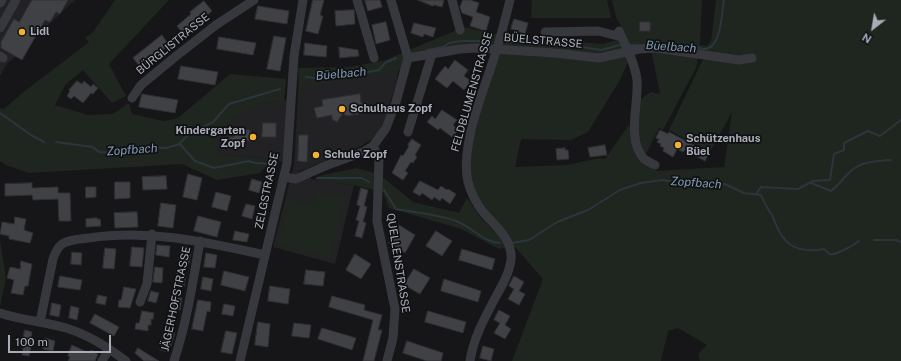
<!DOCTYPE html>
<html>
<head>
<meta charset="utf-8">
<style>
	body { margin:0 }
	#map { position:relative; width:901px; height:361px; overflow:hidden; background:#161618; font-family:"Public Sans",sans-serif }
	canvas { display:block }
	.north { position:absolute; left:853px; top:8px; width:40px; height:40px; -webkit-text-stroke:3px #111113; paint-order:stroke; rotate:211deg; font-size:11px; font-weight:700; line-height:16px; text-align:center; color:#a8adb8 }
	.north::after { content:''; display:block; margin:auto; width:14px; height:18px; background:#a8adb8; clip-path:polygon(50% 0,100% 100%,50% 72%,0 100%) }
	.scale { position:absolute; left:8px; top:335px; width:103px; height:18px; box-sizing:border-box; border:2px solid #a8adb8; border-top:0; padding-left:5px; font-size:12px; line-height:14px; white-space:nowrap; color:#a8adb8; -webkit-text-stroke:3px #111113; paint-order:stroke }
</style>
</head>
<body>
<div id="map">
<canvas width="901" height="361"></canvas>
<div class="north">N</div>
<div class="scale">100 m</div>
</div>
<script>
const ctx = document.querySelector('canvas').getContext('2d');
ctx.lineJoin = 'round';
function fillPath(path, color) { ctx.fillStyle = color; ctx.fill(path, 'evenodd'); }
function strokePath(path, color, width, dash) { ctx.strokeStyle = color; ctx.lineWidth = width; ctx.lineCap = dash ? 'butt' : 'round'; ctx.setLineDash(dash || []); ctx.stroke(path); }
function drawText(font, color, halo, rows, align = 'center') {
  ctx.font = font + ' "Public Sans",sans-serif'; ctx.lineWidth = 3.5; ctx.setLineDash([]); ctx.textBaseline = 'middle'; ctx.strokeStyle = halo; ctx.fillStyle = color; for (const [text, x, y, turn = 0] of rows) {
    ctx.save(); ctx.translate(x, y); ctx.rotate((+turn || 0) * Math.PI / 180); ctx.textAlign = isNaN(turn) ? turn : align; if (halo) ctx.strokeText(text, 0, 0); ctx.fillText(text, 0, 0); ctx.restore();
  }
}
const built = new Path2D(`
	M0,0H75L6,65L0,76Z
	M401,57L396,84L384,121L379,131L372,139L361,146L298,172L314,180L354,185L335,264L273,247L294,165L299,78Z
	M290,100L287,163L273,159L219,155L216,130L261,103Z`);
const green = new Path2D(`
	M115,0H169L109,64L126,96L112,103L83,70L65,85L55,105L88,115L113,114L129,103L132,114L164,121L178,118L230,74L286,79L284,101L261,103L217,130L219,155L273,159L260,173L217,180L182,164L29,173L6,165L0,161V108L4,109L21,94L89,42L85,38L93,32Z
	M532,0H607L611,18H531Z
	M612,0H702L700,45L707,46L711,41L716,0H901V361H700L698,354L707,345L678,328L668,331L661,361H512L543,279L513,245L499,249L461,229L389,208L383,192L354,185L314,180L319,176L356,168L379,174L413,202L459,213L467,198L480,217L495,232L501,227L485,210L477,197L470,174L471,149L486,92L503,46L409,58L405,69L299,89L298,68L348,67L383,61L464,27L523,40L542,39L603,44L627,37L616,17ZM651,50L660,94L651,92L642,98L639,103L637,127L628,126L605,159L600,158L567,165L515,167L521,139L571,140L588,132L620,80L632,53ZM699,52L706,53L669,130L710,152L732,112L724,167L657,171L643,160L659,128L663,130L696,68Z
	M316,192L345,198L330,258L277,245L289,199L313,205Z
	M0,240L6,278L0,307Z`);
const stream = new Path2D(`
	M505,41L521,43H559L601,50L620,45
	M629,45H638
	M667,45C676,45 686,45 695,47C698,47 701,49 704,49C721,50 722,12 724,0
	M427,50L443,47L449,43L461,41H486
	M306,77L322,79L334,76L350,73L358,74L379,70L385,63L396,58
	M0,113L31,135L44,142
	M56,142L93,147L99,152L117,153L144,147L166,148L180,144L195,161L214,168L249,161L255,163L272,164
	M180,143L188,135L213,122L229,104L280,89
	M317,178H362L369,182
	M811,183L831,191C839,185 844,177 851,171C862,161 878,161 891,160
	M384,190L396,209C413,212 440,215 456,221C472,227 483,242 500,243
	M756,194L761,187L798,189L813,181L830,180L834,154L844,150V143L868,131L880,136L901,120
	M874,240H896L901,242
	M512,243L529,240L557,222L588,210L620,190L641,183L662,180L703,186L725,184L744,193L761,195C763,199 765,204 768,209C769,212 772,214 773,217C782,244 795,254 824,249C825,250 829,253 829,254C835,256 854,245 859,241`);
const building = new Path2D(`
	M32,0H68L60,14L56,12L50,22L45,20L22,60L1,48V42L14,19L19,22Z
	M313,0H324L320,15L323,16L318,34L306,31Z
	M365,0H380L382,7L368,11Z
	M418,0H444L442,7L434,5L433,6Z
	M463,0H470L479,3L476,12L490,17L486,31L470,26L473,17L462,13L460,7Z
	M204,1L212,11L184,35L177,26L191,14L190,12Z
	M258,6L289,11L287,24L255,19Z
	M354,10L355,24L336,26L335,11Z
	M514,19L528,23L525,34L511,29Z
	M386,22L390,40L376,44L372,25Z
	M640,22H650V31H640Z
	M414,23L436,28L433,37L424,34L423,37L411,33Z
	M162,35L169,45L141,68L133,58Z
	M274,36L286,38L280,71L267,69Z
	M219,37L256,43L253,55L217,49Z
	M305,43L327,46L326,57L304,55Z
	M339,47L358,50L359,56L340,58Z
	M455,60L468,70L464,76L471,81L464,90L453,81L447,88L435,79L445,66L448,69Z
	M181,66L218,72L215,85L178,79Z
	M77,81L82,84L84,81L91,87L93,84L98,88L93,94L91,93L83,103L74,96L71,99L67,96L70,91L69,90Z
	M142,94L178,100L175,113L139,107Z
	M360,94L361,103L367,102L369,112L347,116L343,113L337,122L332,119V115L317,118L314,108L323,106L322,100Z
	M442,110L457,120L453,125L459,130L452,137L440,128L438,130L427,122L432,116L435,119Z
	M263,123H276V137H262Z
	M242,129L250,130L249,141L245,140L244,148L232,147V145L228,144L229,137H234V133L242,134Z
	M660,130L668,134L669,132L709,153L705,161L685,150L683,152L677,149L673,157L663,151L664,148L660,146L661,144L657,142L659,139L656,138Z
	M299,135H308L307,162L298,161Z
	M412,139L421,145L415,155L417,157L413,163L411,162L405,171L408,173L403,180L392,173L401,155L403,156L409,146L408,145Z
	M605,145L607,155L590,157L588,148Z
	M565,148V150H568L569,159L557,160L556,149Z
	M188,174L202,178L197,200L183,197Z
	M166,176L167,189L143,190L142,177Z
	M252,179L262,182L259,193L249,190Z
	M420,181L438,190L441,186L447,190L448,189L456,194L450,204L442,198L440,201L434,197L432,200L422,193L420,196L413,192Z
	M115,182H130V198L115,199Z
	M32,183V188L58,187V193H70L71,221H59L58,199L33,200L32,195L5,196V184Z
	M86,187H96V197L86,198Z
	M361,188L368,190L364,206L367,207L363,222L366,223L362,238L355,236L359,221L356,220L360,206L357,205Z
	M216,192L231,196L227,211L212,207Z
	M161,203L176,205L173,228L158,226Z
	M246,204L255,206L252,219L242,216Z
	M137,212L138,227L115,228L114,213Z
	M198,216L221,222L217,237L194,231Z
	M15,217L26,219L24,230L33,233L30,243L9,239V236L0,234L2,222L14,224Z
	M97,218V219H100L101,226L86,227V219Z
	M399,225L415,235L405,253L389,243Z
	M235,231L249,234L247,242L233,240Z
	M436,231L452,241L442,256L426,246Z
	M157,245L170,246L169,257L156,255Z
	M182,245L189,247L188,250L191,251L189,264L179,262Z
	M132,247L144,248L142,267L130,266Z
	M105,248L116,249L114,269L103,268Z
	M462,249L495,259L492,270L459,260Z
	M72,252L82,253L81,265L71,264Z
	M206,253L217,255L215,268L204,267Z
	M355,254L371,264L361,279L346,270Z
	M21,261L32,264L28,286H25L23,295L11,293L14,280L7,278L10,267L20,269Z
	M155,267L163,268L162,283L153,282Z
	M414,269L430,278L420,294L404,285Z
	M306,270L325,272L323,286L304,284Z
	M224,271L249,277L245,291L221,285Z
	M177,273L186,275L184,287L175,285Z
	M60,276L82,280L80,290L58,287Z
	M514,276L524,282L519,291L525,294L519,305L508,299L514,289L509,286Z
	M203,277L213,279L211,291L201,289Z
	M444,279L481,291L478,302L441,291Z
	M270,286L290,289L288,304L268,301Z
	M124,287L136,289L130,308L118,307L119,300H121Z
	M151,291L159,293L156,303L148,301Z
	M98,295L107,297L105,305L96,303Z
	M332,296L365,305L364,310L382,315L378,330H382L374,361H363L373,320L329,307Z
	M174,297L182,298L180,310L172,307Z
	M198,300L211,302L210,312L207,311L203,331L192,329Z
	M52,303L61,305L59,317L50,315Z
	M224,304L235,306L233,316L222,314Z
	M71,306L79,308L77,320L69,318Z
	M499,310L510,316L505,325L511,329L505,339L494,333L500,323L494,320Z
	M142,311L154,313L153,319H151V325H148V331L135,329L136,323H139Z
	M428,311L466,322L463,333L425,322Z
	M95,314L119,327L114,336L90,323Z
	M258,322L270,324L268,347L255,345Z
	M294,323L311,325L309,338L292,336Z
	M322,328L356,338L352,350L318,339Z
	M25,330L32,332L31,339H33L29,356L22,355L24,342H22Z
	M165,330L175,333L169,352L160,350Z
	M226,331L237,333L232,354L221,352Z
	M45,338L55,341L53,351L43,349Z
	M407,341L443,353L441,361H427L403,353Z
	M72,345L89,353L91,350L98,354L95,361H68L70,357L68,356Z
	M483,346L494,349L491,361L480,358Z
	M138,348L146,353L159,361H144L135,353Z`);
const minor = new Path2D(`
	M357,0L374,58
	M452,0L460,30
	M0,3L2,0
	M0,28L16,0
	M619,31C626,47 635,63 637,80C639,105 626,138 644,159C647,161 651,163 655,165
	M545,32L598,31L622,37
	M0,56L3,58
	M408,58L460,49L477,48L555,53L599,58L639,49L656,48L739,60L752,58
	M132,98L141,85L175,57L216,25L254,0
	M408,132L432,54
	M373,146L379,159L377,221L395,309L393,338L387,361
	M284,177L296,179L325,166L363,152L373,146L386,128L396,102L408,58L391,0
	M140,302L147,284L152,234
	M0,313C21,320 45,322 66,328C89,335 107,347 126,361
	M40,322L53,259C55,253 57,248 62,244C70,239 81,239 89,238C150,229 205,242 265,255
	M102,361L109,349
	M174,361C187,322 193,281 200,241
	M240,361L287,163L294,56L303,0
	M470,361C473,340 483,321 493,302C500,289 509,275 511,260C513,239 495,226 483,212C476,203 471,193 468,182C460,148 482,95 493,61C500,41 505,20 510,0`);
const markers = [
	[22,32,4,"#f2b134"],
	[342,109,4,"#f2b134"],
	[253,137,4,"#f2b134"],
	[678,145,4,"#f2b134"],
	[316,155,4,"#f2b134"]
];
const poiNames = [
	["Lidl",30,32],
	["Schulhaus Zopf",350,109],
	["Kindergarten",245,131,"right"],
	["Zopf",245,144,"right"],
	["Schützenhaus",686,139],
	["Büel",686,152],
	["Schule Zopf",324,155]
];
const streetNames = [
	["BÜELSTRASSE",543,41,5],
	["BÜRGLISTRASSE",173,44,-39],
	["FELDBLUMENSTRASSE",472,92,-74],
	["ZELGSTRASSE",267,191,-78],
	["QUELLENSTRASSE",398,263,81],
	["JÄGERHOFSTRASSE",176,299,-78]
];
const waterNames = [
	["Büelbach",671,47,4],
	["Büelbach",341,74,-5],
	["Zopfbach",132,150,-4],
	["Zopfbach",696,183,4]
];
fillPath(built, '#222225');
fillPath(green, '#1e261f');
strokePath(stream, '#2c353c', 2);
fillPath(building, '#404145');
strokePath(building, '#303034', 1);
strokePath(minor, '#37383d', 9);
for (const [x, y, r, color] of markers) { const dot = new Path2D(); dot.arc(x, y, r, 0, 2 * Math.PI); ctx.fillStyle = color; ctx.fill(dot); strokePath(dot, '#111113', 1.5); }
drawText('bold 11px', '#a8adb8', '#111113', poiNames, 'left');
drawText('11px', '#a8adb8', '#111113', streetNames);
drawText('italic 12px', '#7f9bb3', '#111113', waterNames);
</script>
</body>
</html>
